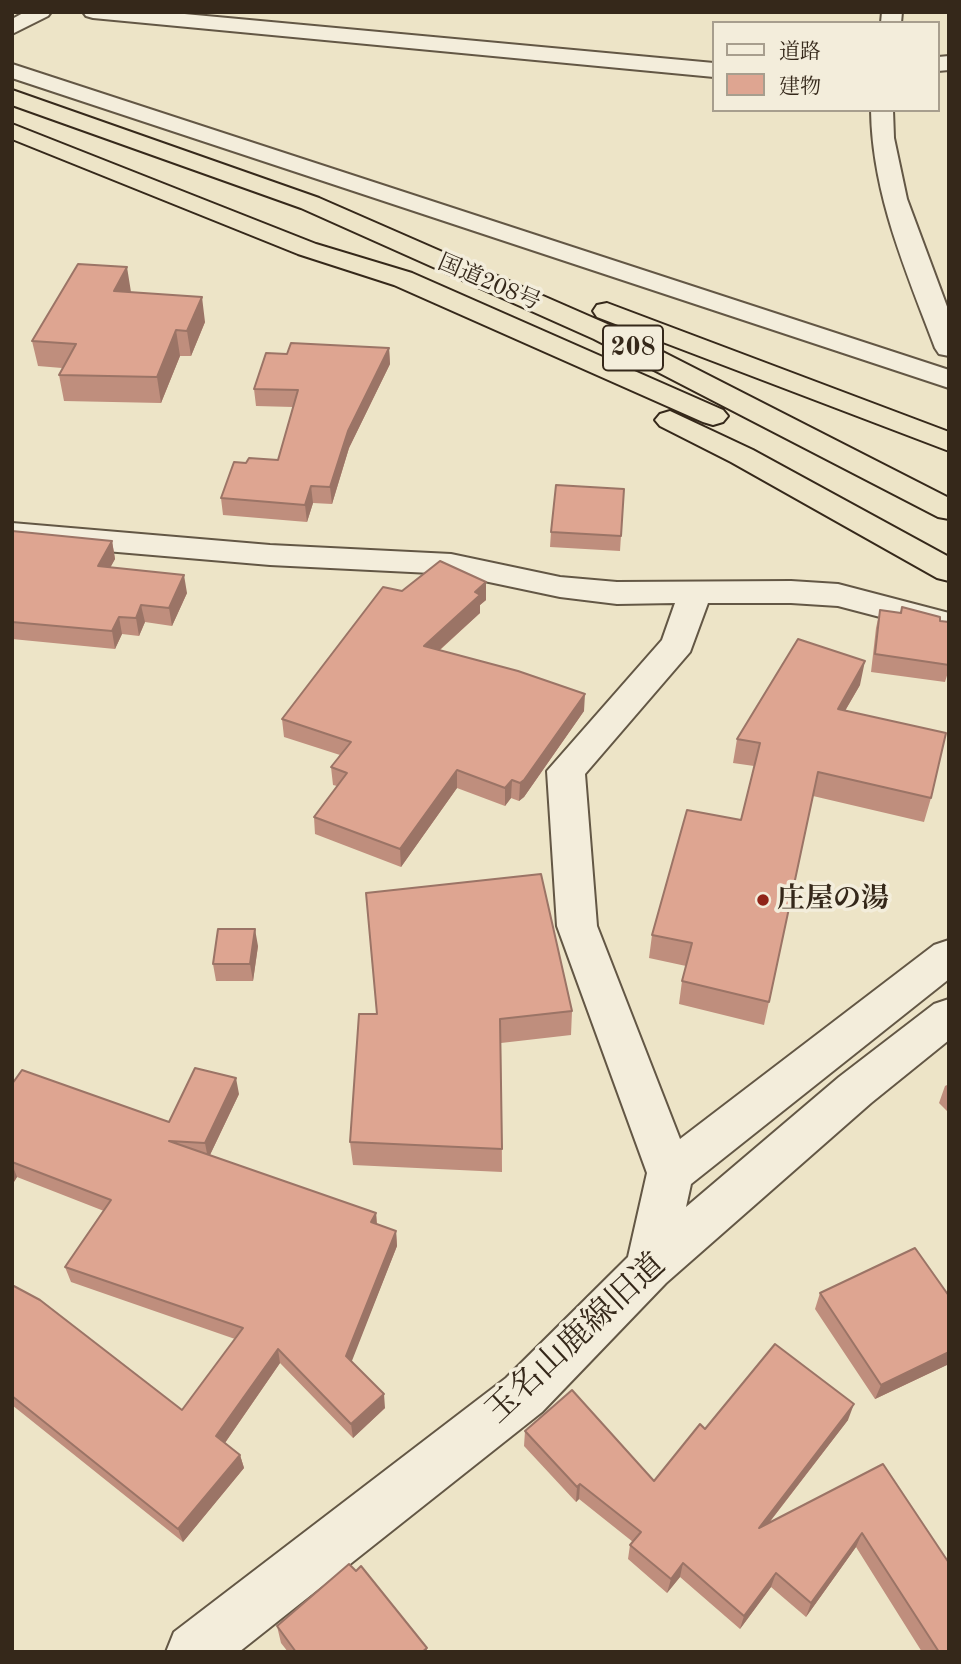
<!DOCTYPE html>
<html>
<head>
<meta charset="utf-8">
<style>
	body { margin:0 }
	#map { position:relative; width:961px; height:1664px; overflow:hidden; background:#ede4c7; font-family:"Old Standard TT","Noto Serif JP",serif }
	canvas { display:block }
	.frame { position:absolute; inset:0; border:14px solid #35281a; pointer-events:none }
	.legend { position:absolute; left:712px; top:21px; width:228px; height:91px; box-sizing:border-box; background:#f3eddb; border:2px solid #a79e8e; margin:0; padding:9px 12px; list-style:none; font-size:21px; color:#35281a }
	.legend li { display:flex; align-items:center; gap:14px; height:35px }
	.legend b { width:35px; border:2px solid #a79e8e }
</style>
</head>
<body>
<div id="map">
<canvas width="961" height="1664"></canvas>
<div class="frame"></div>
<ul class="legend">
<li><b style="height:9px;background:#f3eddb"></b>道路</li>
<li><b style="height:19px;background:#dea591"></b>建物</li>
</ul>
</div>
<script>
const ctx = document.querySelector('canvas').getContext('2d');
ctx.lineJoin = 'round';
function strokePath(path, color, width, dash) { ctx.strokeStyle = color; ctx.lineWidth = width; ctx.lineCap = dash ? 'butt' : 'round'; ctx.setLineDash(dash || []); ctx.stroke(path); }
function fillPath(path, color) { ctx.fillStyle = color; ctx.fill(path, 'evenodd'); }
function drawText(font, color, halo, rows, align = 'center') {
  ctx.font = font + ' "Old Standard TT","Noto Serif JP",serif'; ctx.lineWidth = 7; ctx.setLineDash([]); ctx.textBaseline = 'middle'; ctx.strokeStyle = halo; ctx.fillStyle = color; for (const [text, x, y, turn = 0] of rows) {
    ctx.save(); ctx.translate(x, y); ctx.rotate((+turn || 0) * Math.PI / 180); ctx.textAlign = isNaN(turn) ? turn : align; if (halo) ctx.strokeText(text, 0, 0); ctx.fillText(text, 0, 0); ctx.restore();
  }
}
const street = new Path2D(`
	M25,12H51L48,16L12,34V19Z
	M83,12H163L714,63V77L93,18L86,16Z
	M882,12H902L901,23H881Z
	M949,56V70L938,71V57Z
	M12,64L949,370V388L12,78Z
	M871,110H893L894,138L907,199L949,312V356L939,354L935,348C906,271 872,194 871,110Z
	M12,523L270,545L451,554L560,577L617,582L791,581L838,584L949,613V635L838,606L791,603H708L690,652L585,774L597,926L680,1139L934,945L949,940V979L691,1184L686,1207L839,1077L934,1004L949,999V1040L871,1103L666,1283L542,1412L239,1652H166L174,1632L506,1378L628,1257L647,1173L557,926L547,771L662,640L675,603L617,604L560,597L451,574L270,565L12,543Z`);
const highway = new Path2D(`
	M12,90L319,198L614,327L949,498V519L938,517L594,339L301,208L12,105Z
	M12,124L316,244L412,273L723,410L728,416L723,422L713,425L703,422L394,285L298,254L12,139Z
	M607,303L949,432V451L597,317L593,311L597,305Z
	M670,411L753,450L949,557V581L937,578L731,462L660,426L655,420L660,414Z`);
const wall = new Path2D(`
	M131,292L205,322L191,356H180L161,403L64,401L59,375L62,368L38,366L32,341Z
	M389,348L390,364L349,448L332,504L313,503L307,522L223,515L221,498L246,463L278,460L293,407L256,406L254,389L287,354Z
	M624,489L620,551L550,547L551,532Z
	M12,531L112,541L115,559L110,567L187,593L172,626L145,622L139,636L122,634L115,649L12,639Z
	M402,591L486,600L480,605V613L440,650L584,711L524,797L519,801L511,798L505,806L457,788L401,867L315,834L314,817L337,786L333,785L331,767L340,755L284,737L282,719Z
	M902,607L940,621L949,622V669L945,682L871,672L876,628L880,610L900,613Z
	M860,685L845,711L931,798L924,822L813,796L764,1025L679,1004L682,981L686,966L649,958L652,935L741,820L754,766L733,763L737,739Z
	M258,946L253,981H216L213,964Z
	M572,1011L571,1035L501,1043L502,1172L353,1165L350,1142L377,1014Z
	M12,1084L169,1122L239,1094L210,1155L376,1213L377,1224L396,1231L397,1246L351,1361L385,1408L353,1438L280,1363L225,1443L240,1455L244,1468L183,1542L12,1405V1285L182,1410L235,1339L71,1282L65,1267L104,1211L17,1177L12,1185Z
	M949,1084V1113L939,1103L945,1086Z
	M820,1293L949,1296V1364L875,1399L815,1309Z
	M848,1420L769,1523L883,1464L949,1652H922L856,1547L806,1617L771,1587L740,1629L680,1577L667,1593L628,1559L630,1545L633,1542L579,1499L576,1502L524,1446L525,1431L654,1481L705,1429Z
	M277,1626L427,1648V1652H288L281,1643Z`);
const shadedWall = new Path2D(`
	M127,267L131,292L114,291Z
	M202,297L205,322L191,356L187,331Z
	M176,330L180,356L161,403L157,377Z
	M389,348L390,364L349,448L332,504L330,487L348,431Z
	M311,486L313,503L307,522L305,505Z
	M112,541L115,559L102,583L98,566Z
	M184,575L187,593L172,626L169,608Z
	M486,582V600L480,605V613L425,663L424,646L475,592Z
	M141,605L145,622L139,636L136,618Z
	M119,617L122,634L115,649L112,631Z
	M865,661L860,685L832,733L838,709Z
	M585,694L584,711L524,797L519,801L520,783Z
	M457,770V788L401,867L400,849Z
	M512,780L511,798L505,806V788Z
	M255,929L258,946L253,981L250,964Z
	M236,1078L239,1094L208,1159L205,1143Z
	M12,1164L17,1177L12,1185Z
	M376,1213L377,1228L371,1222Z
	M396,1231L397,1246L348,1371L346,1356Z
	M278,1349L280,1363L220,1450L216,1436Z
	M949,1352V1364L875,1399L881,1385Z
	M384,1394L385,1408L353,1438L351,1424Z
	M854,1404L848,1420L754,1542L759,1528Z
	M240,1455L244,1468L183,1542L178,1529Z
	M580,1484L579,1499L576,1502L577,1487Z
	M862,1533L856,1547L806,1617L811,1603Z
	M683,1563L680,1577L667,1593L671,1579Z
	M776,1573L771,1587L740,1629L744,1616Z`);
const building = new Path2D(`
	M78,264L127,267L114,291L202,297L187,331L176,330L157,377L59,375L76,344L32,341Z
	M291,343L389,348L348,431L330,487L311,486L305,505L221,498L234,462L246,463L249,458L278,460L298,390L254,389L266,353L287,354Z
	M556,485L624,489L621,536L551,532Z
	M12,531L112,541L98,566L184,575L169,608L141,605L136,618L119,617L112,631L12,622Z
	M440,561L486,582L475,592L480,595L424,646L518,671L585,694L524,780L520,783L512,780L505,788L457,770L400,849L314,817L347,773L331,767L351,742L282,719L383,587L402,591Z
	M902,607L940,617V621L949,622V665L875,654L880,610L901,613Z
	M798,639L865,661L838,709L946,733L931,798L818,772L769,1002L682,981L692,943L652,935L687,810L741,820L760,743L737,739Z
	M541,874L572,1011L500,1019L502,1149L350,1142L359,1014H377L366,893Z
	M218,929H255L250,964H213Z
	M195,1068L236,1078L205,1143L169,1141L376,1213L371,1222L396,1231L346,1356L384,1394L351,1424L278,1349L216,1436L240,1455L178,1529L12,1396V1285L40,1300L182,1410L243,1328L65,1267L111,1200L12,1162V1084L22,1070L169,1122Z
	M915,1248L949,1296V1352L881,1385L820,1293Z
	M775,1344L854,1404L759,1528L883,1464L949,1563V1652H939L862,1533L811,1603L776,1573L744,1616L683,1563L671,1579L630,1545L641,1532L580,1484L577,1487L525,1431L572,1390L654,1481L700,1424L705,1429Z
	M349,1564L356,1571L361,1566L427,1648L422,1652H296L277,1626Z`);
const markers = [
	[763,900,7,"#8f2418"]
];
const farStreetnames = [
	["国道208号",489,283,23]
];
const shields = [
	[633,348,60]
];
const shieldNames = [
	["208",633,348]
];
const poiNames = [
	["庄屋の湯",777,900]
];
const nearStreetnames = [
	["玉名山鹿線旧道",576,1339,-43]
];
strokePath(street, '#635745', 4);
strokePath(highway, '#35281a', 4);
fillPath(street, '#f3eddb');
fillPath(highway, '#ede4c7');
fillPath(wall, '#bf8e7d');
fillPath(shadedWall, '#9b7466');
fillPath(building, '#dea591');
strokePath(building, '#9b7466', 2);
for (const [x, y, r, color] of markers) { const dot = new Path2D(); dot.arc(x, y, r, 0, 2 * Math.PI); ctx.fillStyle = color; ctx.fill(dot); strokePath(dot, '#f3eddb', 2.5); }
drawText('23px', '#35281a', '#f3eddb', farStreetnames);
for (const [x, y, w] of shields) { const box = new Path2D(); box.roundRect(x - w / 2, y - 22.5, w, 45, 5); ctx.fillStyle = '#f3eddb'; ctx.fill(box); strokePath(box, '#35281a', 2); }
drawText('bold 26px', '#35281a', null, shieldNames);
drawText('bold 28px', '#35281a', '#f3eddb', poiNames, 'left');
drawText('33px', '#35281a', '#f3eddb', nearStreetnames);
</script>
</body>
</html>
